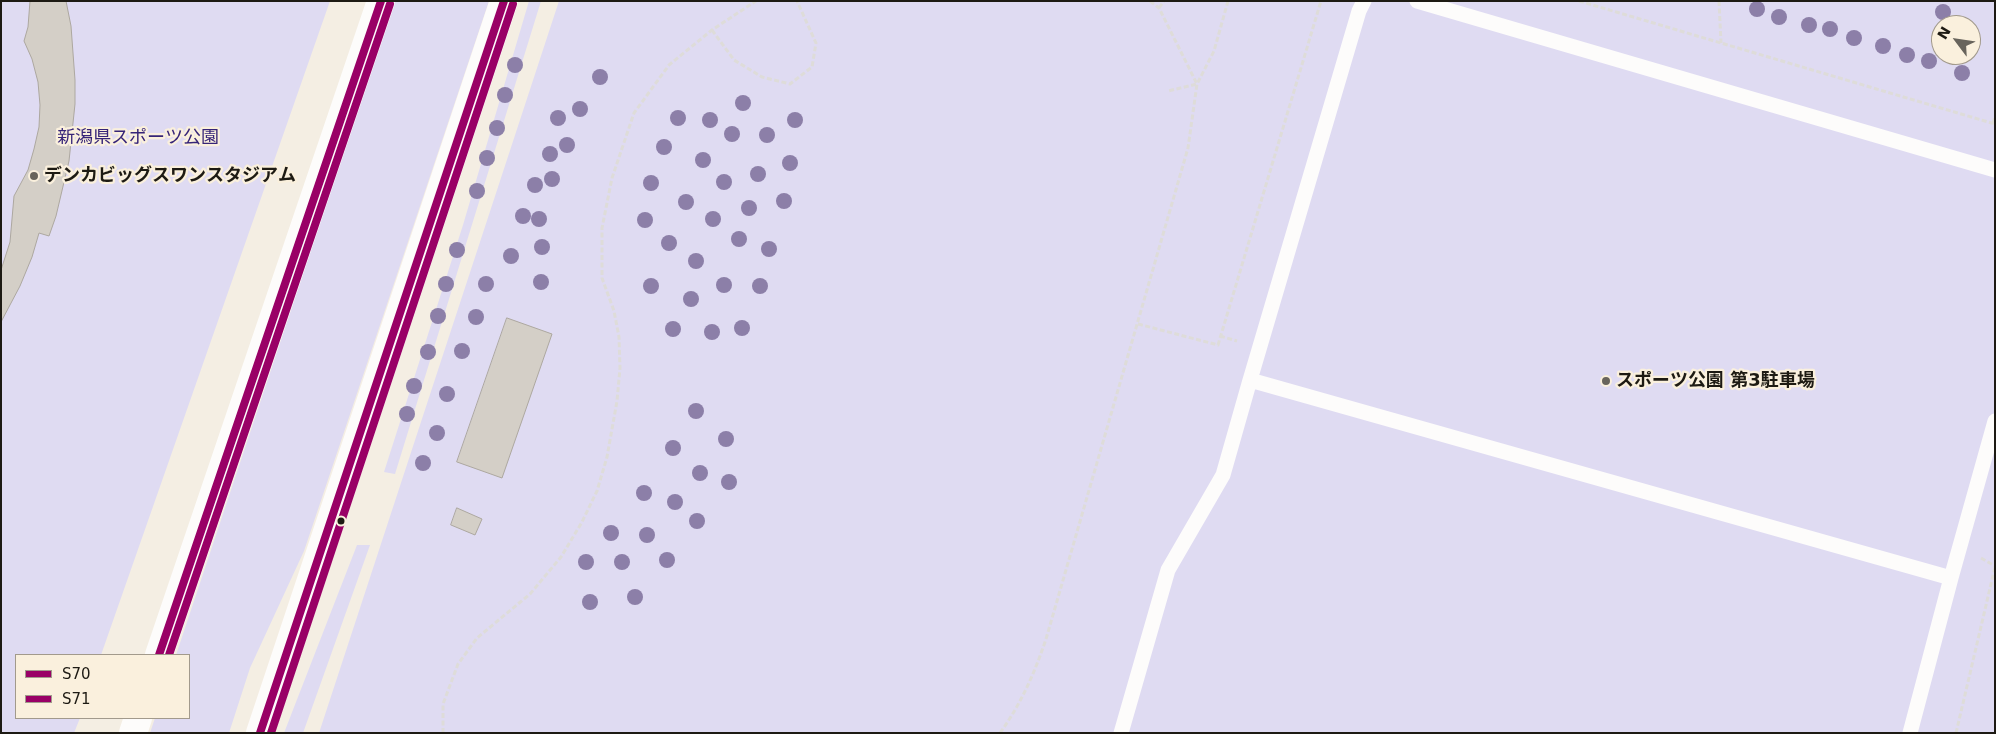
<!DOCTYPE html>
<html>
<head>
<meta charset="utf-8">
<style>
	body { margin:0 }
	#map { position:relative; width:1996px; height:734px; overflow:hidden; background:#f4eee3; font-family:"DejaVu Sans",sans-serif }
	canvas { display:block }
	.frame { position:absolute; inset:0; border:2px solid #1d1a13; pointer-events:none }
	.legend { position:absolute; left:15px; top:654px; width:175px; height:65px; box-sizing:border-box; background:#faf0dd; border:1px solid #a29a8c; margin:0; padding:6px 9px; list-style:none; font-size:15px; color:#1d1a13 }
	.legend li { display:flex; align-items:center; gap:10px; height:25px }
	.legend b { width:25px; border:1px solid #a29a8c }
	.north { position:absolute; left:1931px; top:15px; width:50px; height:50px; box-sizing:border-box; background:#faf0dd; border:1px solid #a29a8c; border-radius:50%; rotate:301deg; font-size:14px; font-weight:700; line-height:20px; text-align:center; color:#1d1a13 }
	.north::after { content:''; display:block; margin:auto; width:18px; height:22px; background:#68645c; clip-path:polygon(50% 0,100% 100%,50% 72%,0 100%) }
</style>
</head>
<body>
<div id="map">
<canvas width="1996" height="734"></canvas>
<div class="frame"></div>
<ul class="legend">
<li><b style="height:6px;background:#906"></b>S70</li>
<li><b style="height:6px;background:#906"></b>S71</li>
</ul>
<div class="north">N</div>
</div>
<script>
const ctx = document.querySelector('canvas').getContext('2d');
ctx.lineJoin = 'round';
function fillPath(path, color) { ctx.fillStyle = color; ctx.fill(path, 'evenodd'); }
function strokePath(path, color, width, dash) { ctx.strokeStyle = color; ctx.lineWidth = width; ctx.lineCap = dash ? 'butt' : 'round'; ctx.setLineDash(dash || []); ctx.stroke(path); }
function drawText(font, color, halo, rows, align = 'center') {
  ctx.font = font + ' "DejaVu Sans","Noto Sans JP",sans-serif'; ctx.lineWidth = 4.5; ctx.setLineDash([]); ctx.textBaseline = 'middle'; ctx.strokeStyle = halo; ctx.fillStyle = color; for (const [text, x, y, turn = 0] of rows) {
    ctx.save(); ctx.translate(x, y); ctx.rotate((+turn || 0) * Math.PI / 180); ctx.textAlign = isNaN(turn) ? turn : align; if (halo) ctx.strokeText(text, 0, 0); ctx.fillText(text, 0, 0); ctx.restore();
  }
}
const green = new Path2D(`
	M1,1H330L101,655H16V718H80L74,733H1Z
	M394,1H489L304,551L250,668L229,733H150L155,718H189V655H176Z
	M529,1H541L395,474L384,472L463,225Z
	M559,1H1995V733H319ZM1941,25H1971V55H1941Z
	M357,545H370L303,733H284Z`);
const building = new Path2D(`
	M1,1H66L71,26L75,80V104L69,161L56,216L49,236L39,233L32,257L20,286L1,322Z
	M1,1H30L28,27L24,41L32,59L38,82L40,105L39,127L34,149L28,170L14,196L10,242L1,270Z
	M507,318L552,334L502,478L457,462Z
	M457,508L482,519L475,535L451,525Z`);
const path = new Path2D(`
	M1150,1L1159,8L1197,84L1168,91
	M1579,1L1995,124
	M1719,1L1721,43
	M1159,8L1164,1
	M712,30L734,60L762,77L790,84L812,67L816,43L797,1
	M1993,123L1995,117
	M1138,324L1218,345L1321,1
	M1220,336L1237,341
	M1981,558L1995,566
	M443,733V704L458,664L477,638L530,594L561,557L582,522L597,491L607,457L617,401L620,368L619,337L614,311L602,278V228L612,178L634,113L669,65L712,30L756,1
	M1000,733C1021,704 1035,672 1046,639L1188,148L1197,84L1214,51L1228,1
	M1956,733L1995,567`);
const service = new Path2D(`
	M1417,1L1995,170
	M1250,380L1359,11L1364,1
	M1951,578L1995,421
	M1121,733L1168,570L1223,475L1250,380L1951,578L1910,733`);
const secondary = new Path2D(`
	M159,655L381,1
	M133,733L138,718
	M260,733L504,1`);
const bus1 = new Path2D(`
	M159,655L381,1
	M260,733L504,1`);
const bus2 = new Path2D(`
	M169,655L390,4
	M271,733L513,4`);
const trees = [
	[1757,9],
	[1943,12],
	[1779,17],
	[1809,25],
	[1830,29],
	[1854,38],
	[1883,46],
	[1907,55],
	[1929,61],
	[515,65],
	[1962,73],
	[600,77],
	[505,95],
	[743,103],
	[580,109],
	[558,118],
	[678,118],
	[710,120],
	[795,120],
	[497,128],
	[732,134],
	[767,135],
	[567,145],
	[664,147],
	[550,154],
	[487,158],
	[703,160],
	[790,163],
	[758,174],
	[552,179],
	[724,182],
	[651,183],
	[535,185],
	[477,191],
	[784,201],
	[686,202],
	[749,208],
	[523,216],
	[539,219],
	[713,219],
	[645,220],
	[739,239],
	[669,243],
	[542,247],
	[769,249],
	[457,250],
	[511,256],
	[696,261],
	[541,282],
	[446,284],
	[486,284],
	[724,285],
	[651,286],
	[760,286],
	[691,299],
	[438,316],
	[476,317],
	[742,328],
	[673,329],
	[712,332],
	[462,351],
	[428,352],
	[414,386],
	[447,394],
	[696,411],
	[407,414],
	[437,433],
	[726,439],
	[673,448],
	[423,463],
	[700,473],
	[729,482],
	[644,493],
	[675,502],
	[697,521],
	[611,533],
	[647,535],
	[667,560],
	[586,562],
	[622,562],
	[635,597],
	[590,602]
];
const markers = [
	[34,176,5,"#68645c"],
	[1606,381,5,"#68645c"],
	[341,521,4.5,"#1d1a13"]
];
const parkNames = [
	["新潟県スポーツ公園",138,138]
];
const poiNames = [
	["デンカビッグスワンスタジアム",44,176],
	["スポーツ公園 第3駐車場",1616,381]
];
fillPath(green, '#dfdbf2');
fillPath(building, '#d4cfc7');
strokePath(building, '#ada8a0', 1);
strokePath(path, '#dedcd9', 3, [5, 2.5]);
strokePath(service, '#fdfcfb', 15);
strokePath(secondary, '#fdfcfb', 28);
strokePath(bus1, '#906', 8);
strokePath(bus2, '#906', 8);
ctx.fillStyle = '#8c7fa8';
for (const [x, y] of trees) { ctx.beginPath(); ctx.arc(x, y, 8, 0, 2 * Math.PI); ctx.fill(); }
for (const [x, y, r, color] of markers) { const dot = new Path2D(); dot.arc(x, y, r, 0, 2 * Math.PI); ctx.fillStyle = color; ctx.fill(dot); strokePath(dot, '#faf0dd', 2); }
drawText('18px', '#362478', '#faf0dd', parkNames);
drawText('bold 18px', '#1d1a13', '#faf0dd', poiNames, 'left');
</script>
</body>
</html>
